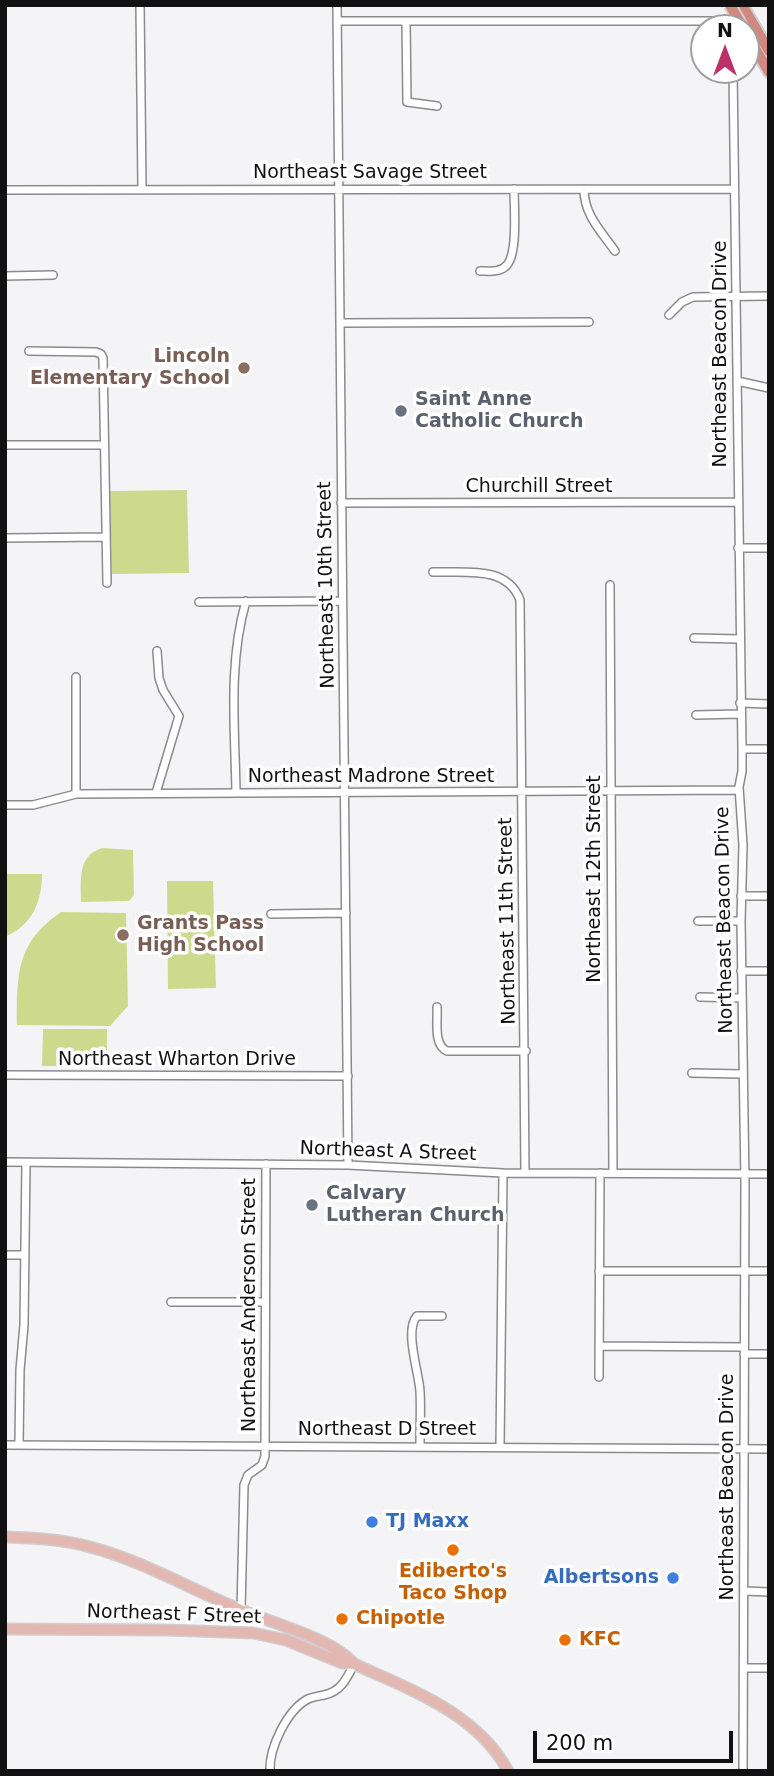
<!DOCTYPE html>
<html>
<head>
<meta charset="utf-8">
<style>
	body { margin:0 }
	#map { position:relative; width:774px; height:1776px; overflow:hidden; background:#f4f4f7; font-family:"DejaVu Sans",sans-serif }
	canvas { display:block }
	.frame { position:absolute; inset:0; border:7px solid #111112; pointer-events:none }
	.north { position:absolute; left:690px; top:14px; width:70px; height:70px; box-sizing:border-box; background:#fff; border:2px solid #a0a0a0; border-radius:50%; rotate:0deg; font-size:19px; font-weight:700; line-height:28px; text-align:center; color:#111112 }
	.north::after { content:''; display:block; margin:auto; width:24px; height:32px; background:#bc3169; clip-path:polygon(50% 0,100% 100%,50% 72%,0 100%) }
	.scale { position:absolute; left:533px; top:1731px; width:200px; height:32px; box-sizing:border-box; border:4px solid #111112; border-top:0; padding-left:9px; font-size:21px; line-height:24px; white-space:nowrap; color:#111112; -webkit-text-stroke:5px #fff; paint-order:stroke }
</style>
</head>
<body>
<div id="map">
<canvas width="774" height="1776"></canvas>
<div class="frame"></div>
<div class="north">N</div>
<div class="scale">200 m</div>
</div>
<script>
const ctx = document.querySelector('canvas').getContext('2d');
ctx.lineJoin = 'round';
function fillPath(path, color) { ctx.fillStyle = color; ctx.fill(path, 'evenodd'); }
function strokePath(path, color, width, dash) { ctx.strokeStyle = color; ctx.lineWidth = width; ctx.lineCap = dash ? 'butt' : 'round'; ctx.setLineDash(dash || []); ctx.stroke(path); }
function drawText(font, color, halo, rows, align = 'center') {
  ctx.font = font + ' "DejaVu Sans",sans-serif'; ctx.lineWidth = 7; ctx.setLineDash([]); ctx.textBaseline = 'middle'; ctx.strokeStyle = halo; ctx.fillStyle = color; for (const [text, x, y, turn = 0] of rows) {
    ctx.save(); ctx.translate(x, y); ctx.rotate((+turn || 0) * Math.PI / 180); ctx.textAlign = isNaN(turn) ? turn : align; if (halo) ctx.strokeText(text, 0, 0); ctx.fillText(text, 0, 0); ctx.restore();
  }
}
const green = new Path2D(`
	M187,490L189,573L112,574L110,491Z
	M102,848L133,850L134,895L129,901L81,902C81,880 77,856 102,848Z
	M5,874H42C42,902 32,925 5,937Z
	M167,881H213L216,988L168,989Z
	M61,912L126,913L128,1006L110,1026L17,1025C17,974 16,943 61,912Z
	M43,1029H107V1066H42Z`);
const minor = new Path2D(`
	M140,5L142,189
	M337,5L348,1165
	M337,21H732
	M406,21L407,102L437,106
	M733,70L742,749V771L739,787L743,845L741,921L745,1183L743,1771
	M584,189C584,215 601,231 615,251
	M5,190L734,189
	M480,271C489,271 500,273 507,265C518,252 514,206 514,189
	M5,276L53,275
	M669,315L682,302L693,297L769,296
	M341,323L589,322
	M29,351L96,352L101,354L103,358L107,583
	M737,381L769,388
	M5,445H104
	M341,503L738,502
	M5,538L106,537
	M738,548H769
	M433,572C464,573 507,565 520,600L525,1173
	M610,585L613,1173
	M199,602L342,601
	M694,638L739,639
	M76,677V794
	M740,703L769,704
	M696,715L740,714
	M742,749H769
	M236,792C235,729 228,663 246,601
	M156,793L179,716L163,690L159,678L157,651
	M5,805H33L76,794L739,790
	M741,896H769
	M271,914L346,913
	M698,921H741
	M741,971H769
	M700,997L742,998
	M437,1007C438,1021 433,1045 447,1051H526
	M692,1073L742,1074
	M5,1075L348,1076
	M5,1162L348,1165L503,1173L769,1174
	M5,1255H25
	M599,1271H769
	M171,1302H265
	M599,1346L744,1347
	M744,1354H769
	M599,1377L600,1173
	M5,1445L769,1449
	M19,1445L20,1370L24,1325L26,1163
	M420,1447C420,1428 421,1409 420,1391C419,1373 404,1330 417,1316H442
	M500,1447L503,1173
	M744,1591L769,1592
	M241,1610L244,1485L248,1475L262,1465L265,1456L266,1164
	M744,1668H769
	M270,1771C269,1748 287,1710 308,1699C313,1697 319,1696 324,1695C341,1692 347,1678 354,1664`);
const major = new Path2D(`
	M5,1537C34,1538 62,1539 90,1547C140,1560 187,1587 234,1607C267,1622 331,1637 354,1664
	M5,1629L167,1630L253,1633L286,1640L342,1663L354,1664C411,1690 477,1713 508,1771`);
const highway = new Path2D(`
	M742,5L769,51
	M746,33L769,72`);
const highwayBridge = new Path2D(`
	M730,5L743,28`);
const markers = [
	[244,368,7,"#8d6e63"],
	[401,411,7,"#6b7280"],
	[123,935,7,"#8d6e63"],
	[312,1205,7,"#6b7280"],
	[372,1522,7,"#3f7fe0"],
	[453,1550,7,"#e8710a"],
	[673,1578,7,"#3f7fe0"],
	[342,1619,7,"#e8710a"],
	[565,1640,7,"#e8710a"]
];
const streetNames = [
	["Northeast Savage Street",370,173],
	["Northeast Beacon Drive",721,354,-90],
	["Churchill Street",539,487],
	["Northeast 10th Street",327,585,-91],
	["Northeast Madrone Street",371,777],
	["Northeast 12th Street",595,879,-90],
	["Northeast Beacon Drive",725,920,-91],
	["Northeast 11th Street",508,921,-91],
	["Northeast Wharton Drive",177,1060],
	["Northeast A Street",388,1152,2],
	["Northeast Anderson Street",250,1305,-90],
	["Northeast D Street",387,1430],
	["Northeast Beacon Drive",728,1487,-90],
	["Northeast F Street",174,1615,2]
];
const educationNames = [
	["Lincoln",230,357],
	["Elementary School",230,379],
	["Grants Pass",137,924,"left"],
	["High School",137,946,"left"]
];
const worshipNames = [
	["Saint Anne",415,400],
	["Catholic Church",415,422],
	["Calvary",326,1194],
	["Lutheran Church",326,1216]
];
const shopNames = [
	["TJ Maxx",386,1522],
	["Albertsons",659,1578,"right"]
];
const foodNames = [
	["Ediberto's",453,1572,"center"],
	["Taco Shop",453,1594,"center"],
	["Chipotle",356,1619],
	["KFC",579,1640]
];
fillPath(green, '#cdda8e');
strokePath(minor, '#8b8b8e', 10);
strokePath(major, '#cfcfd0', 13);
strokePath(highway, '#cfcfd0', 14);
strokePath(minor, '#fff', 7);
strokePath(major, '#e3b8b2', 10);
strokePath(highway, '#d1887e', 10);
strokePath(highwayBridge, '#cfcfd0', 14, []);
strokePath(highwayBridge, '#d1887e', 10);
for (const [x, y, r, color] of markers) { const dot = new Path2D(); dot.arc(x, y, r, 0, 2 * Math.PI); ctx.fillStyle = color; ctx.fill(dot); strokePath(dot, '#fff', 2.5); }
drawText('19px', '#111112', '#fff', streetNames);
drawText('bold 19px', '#785e54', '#fff', educationNames, 'right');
drawText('bold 19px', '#5b616d', '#fff', worshipNames, 'left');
drawText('bold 19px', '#366cbe', '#fff', shopNames, 'left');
drawText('bold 19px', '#c56008', '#fff', foodNames, 'left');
</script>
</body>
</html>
